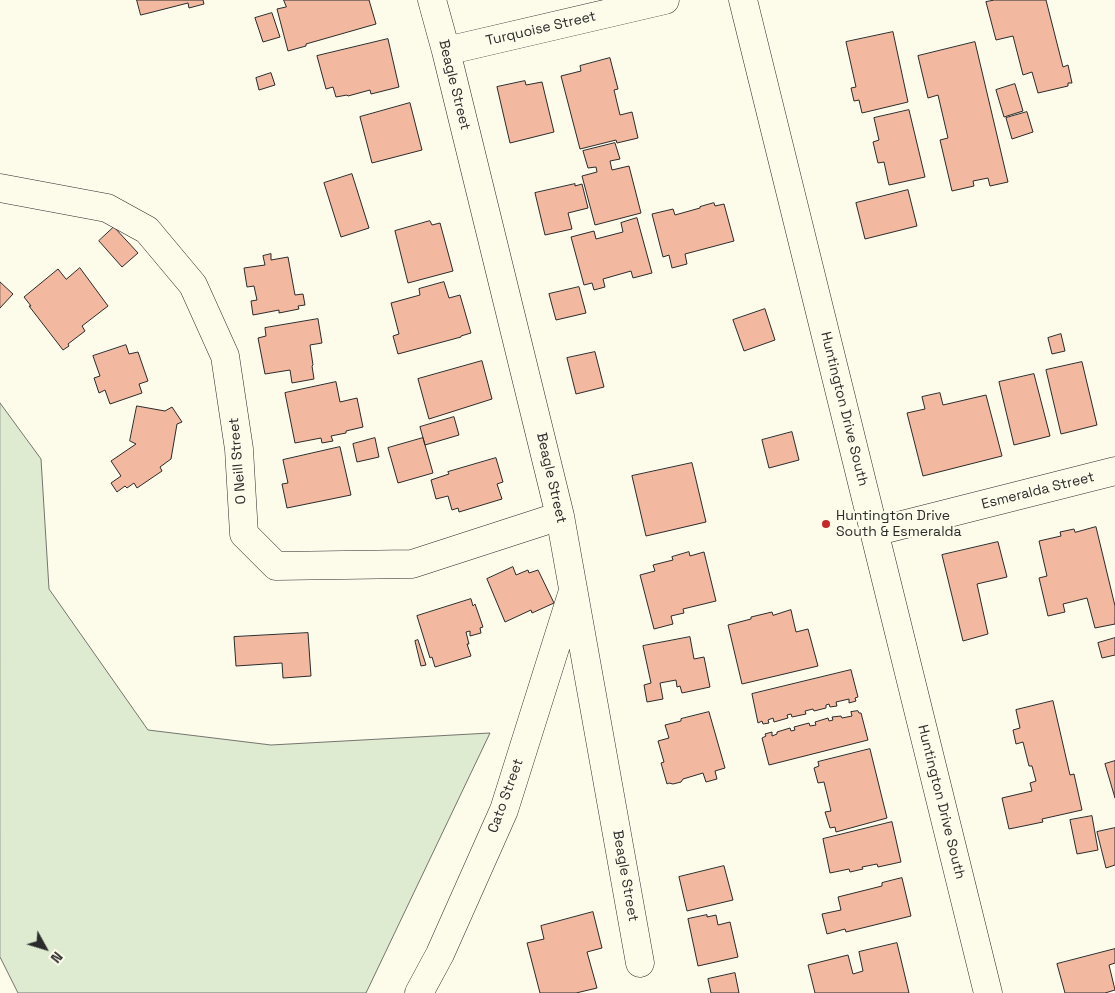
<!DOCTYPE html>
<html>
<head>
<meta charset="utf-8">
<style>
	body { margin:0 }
	#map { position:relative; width:1115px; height:993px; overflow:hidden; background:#fdfbea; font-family:"Space Grotesk",sans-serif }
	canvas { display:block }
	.north { position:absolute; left:20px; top:923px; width:50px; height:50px; -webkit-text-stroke:4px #fdfbea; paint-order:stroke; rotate:129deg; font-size:14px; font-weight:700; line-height:20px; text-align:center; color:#2b2b2b }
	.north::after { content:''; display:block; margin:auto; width:18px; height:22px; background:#2b2b2b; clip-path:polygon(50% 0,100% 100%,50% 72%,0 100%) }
</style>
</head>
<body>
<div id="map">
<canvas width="1115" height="993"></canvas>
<div class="north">N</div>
</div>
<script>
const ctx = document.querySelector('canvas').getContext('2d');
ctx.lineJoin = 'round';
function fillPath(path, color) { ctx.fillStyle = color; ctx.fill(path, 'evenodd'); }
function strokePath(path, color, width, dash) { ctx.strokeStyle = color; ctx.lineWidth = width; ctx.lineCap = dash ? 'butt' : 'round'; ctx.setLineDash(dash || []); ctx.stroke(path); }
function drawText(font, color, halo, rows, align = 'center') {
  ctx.font = font + ' "Space Grotesk",sans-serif'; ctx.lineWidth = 4; ctx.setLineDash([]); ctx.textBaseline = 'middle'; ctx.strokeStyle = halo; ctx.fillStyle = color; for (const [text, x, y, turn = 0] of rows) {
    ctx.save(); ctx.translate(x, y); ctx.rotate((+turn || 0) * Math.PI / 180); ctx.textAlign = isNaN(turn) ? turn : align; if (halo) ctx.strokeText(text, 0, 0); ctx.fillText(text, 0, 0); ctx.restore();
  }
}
const green = new Path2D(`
	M0,403L41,459L49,589L148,730L271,745L490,733L366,993H18L0,957Z`);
const building = new Path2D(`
	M137,0H203L204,4L189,8L188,3L141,15Z
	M284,0H369L376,24L306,44V46L288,51L277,9L286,7Z
	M995,0H1046L1063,67L1068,65L1072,83H1068V86L1038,93L1032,72L1023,75L1013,36L996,40L986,2Z
	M272,13L280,37L263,42L255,18Z
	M893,32L908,102L862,113L859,100L854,101L851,88L856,87L846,42Z
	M388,39L399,87L371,94L370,90L348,96L347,95L336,97L333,87L326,89L317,56Z
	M975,42L1008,182L990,186L988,178L973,181L974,186L952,191L940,140L948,138L938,95L928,98L918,56Z
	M610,58L618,89L614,90L620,115L632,112L638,138L617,143L616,140L580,149L561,76L581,71L580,66Z
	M271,73L275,85L259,90L256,78Z
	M525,81L526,85L542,82L554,132L510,143L497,87Z
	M1015,84L1023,111L1004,117L996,90Z
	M410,103L422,150L372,163L360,117Z
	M909,110L925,177L889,185L884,162L878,163L873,142L879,140L874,118Z
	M1027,112L1033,132L1012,139L1006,118Z
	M615,143L620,159L610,161L612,170L629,166L641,213L595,225L582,176L597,172L596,167L588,168L583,151Z
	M352,174L369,228L341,237L324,183Z
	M575,184V186L582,184L588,208L568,213L572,229L545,235L535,193Z
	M908,190L917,226L865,239L856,203Z
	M714,203L715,206L724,204L734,241L685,254L687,264L672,268L669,255L663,257L652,214L673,209L675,215L700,208V207Z
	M637,218L652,273L633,278L631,271L603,279L605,287L594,290L592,283L584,285L571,237L594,231L596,239L623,232L621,223Z
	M430,221L432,225L440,223L453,271L408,283L395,231Z
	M114,227L138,253L122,267L99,241Z
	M271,254V260L288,257L295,295L303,294L305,305L298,306L299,309L279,313V310L253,315L251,301L257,300L254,286L247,287L244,268L265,265L263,256Z
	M80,268L108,306L82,326L85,331L68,344L69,346L63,350L29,306H31L24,297L58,269L66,279Z
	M0,282L13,294L0,308Z
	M444,282L449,298L460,295L471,333L461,336V337L398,354L393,336L399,334L391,303L420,295L419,289Z
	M579,287L586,313L556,320L549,294Z
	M765,309L775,340L744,351L733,320Z
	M318,319L322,343L310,345L313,365L312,366L314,379L292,383L290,370L265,374L258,338L266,336L265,328Z
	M1061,334L1065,351L1052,354L1048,338Z
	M126,345L129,354L138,352L148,381L139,384L142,393L110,404L105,390L99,393L94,378L100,376L93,356Z
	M595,352L604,387L576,394L567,358Z
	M482,361L492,399L429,419L418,379Z
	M1082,362L1097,425L1061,434L1046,370Z
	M1034,374L1050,436L1014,445L999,382Z
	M336,382L340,402L357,398L363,427L346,431V433L331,436L333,441L322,443L321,438L295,443L285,393Z
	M940,393L943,405L986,395L1002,456L923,476L907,413L925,409L922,397Z
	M137,406L165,411L172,407L182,422L177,424L171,459L160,467L162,471L137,488L134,483L127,488L125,486L117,492L111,483L121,476L111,461L136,444L130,441Z
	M454,417L459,435L425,445L420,427Z
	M792,432L799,460L769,468L762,440Z
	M375,438L379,457L357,462L353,444Z
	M423,438L433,473L398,483L388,448Z
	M340,447L351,495L287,508L282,484L288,483L283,460Z
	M496,458L503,482L497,484L502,499L459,512L458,508L452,510L448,496L436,499L431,480L449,474L448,472Z
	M692,463L706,522L646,536L632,476Z
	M1096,527L1115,606V624L1095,628L1087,598L1063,604L1065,612L1048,616L1039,578L1047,576L1039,541L1061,536L1060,532L1074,529L1075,532Z
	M998,542L1007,577L977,584L988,634L963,641L942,555Z
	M689,552L690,556L704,552L716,601L683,609L684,613L671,616L673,624L654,629L640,575L655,571L653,565L673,560L672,557Z
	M513,567L516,575L528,570L529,573L538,570L554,603L532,613L531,610L505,622L487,579Z
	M471,599L473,606L475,604L483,627L480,628L481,633L470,636V631L466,632L469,644H467L471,656L435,667L432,657L430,658L417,616Z
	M791,610L796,632L808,629L818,666L742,684L728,625L751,619V617L772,612L773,615Z
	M308,633L311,676L283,678L282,663L236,666L234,637Z
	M690,637L694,659L704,657L710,687L682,693L680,686L677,687L676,680L660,683L663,699L647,702L644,685L651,683L643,646Z
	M1115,638V655L1102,658L1098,643Z
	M418,640L426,665L421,666L415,641Z
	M851,670L858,697L855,698L856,701L849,703V699L836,702L837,706L830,707L829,704L826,705V708L814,711L813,709L805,711L806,714L792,717L791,714L787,715L788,718L774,722L773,718L768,720L769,723L763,724L762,721L758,723L752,694Z
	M1053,701L1070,775L1074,774L1082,810L1042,819L1043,822L1009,829L1002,798L1032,791L1030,783L1036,781L1032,766H1029L1023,742L1016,744L1013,730L1020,728L1016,710Z
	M858,711L859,713H861L868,740L769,765L762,738L766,736L765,734L772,732V736L777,734V732L790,728L791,731L795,730L794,727L809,723L810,726L816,725L815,722L828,718L829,721L833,720L832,717L841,716L842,718L852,716L851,712Z
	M709,712L725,768L715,771L717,779L706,782L703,773L683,779L681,782L673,784L669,783L667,784L661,763L664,762L658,741L669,738L665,725L681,721V719Z
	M870,749L887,818L836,832L835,827L830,828L825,812L831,811L824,782L818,783L814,768L819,766L818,762Z
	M1115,761V798L1105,764Z
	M1092,816L1098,850L1077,854L1070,820Z
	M892,822L901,862L878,867L877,864L862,867L863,869L850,872L849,869L830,873L823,839Z
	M1115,828V865L1106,868L1097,832Z
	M724,866L733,900L687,911L679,877Z
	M902,878L911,916L846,932L845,929L827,934L822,914L841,910L838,897L882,886V883Z
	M593,912L602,948L587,952L597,988L576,993H540L527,943L544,939L541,926Z
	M707,915V917L716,915L718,925L730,922L738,957L698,966L688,919Z
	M897,943L909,993H815L808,965L848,955L853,974L863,971L859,952Z
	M1115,949V963L1109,965L1115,990L1105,993H1065L1057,964Z
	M735,973L739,993H711L708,979Z`);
const minor = new Path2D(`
	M432,0L446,51L560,516L640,963
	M743,0L988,993
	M446,51L665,0
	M0,188L107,208L147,230L193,285L225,356L239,449L244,534L276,566L412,564L560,516
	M874,532L1115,471
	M419,993L440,954L504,810L572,594`);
const markers = [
	[826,524,5,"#c62828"]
];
const streetNames = [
	["Turquoise Street",541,29,-13],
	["Beagle Street",454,85,76],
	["Huntington Drive South",844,409,76],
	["O Neill Street",238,461,-95],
	["Beagle Street",551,478,77],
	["Esmeralda Street",1038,491,-14],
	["Cato Street",506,796,-70],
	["Huntington Drive South",941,802,76],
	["Beagle Street",625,876,80]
];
const poiNames = [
	["Huntington Drive",836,516],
	["South & Esmeralda",836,532]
];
fillPath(green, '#deebd1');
strokePath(green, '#74746e', 1);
fillPath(building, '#f2b8a0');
strokePath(building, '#2b2b2b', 1);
strokePath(minor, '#2b2b2b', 29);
strokePath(minor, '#fdfbea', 28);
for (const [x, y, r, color] of markers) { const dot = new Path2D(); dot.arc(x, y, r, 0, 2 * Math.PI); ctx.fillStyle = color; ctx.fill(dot); strokePath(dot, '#fdfbea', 2); }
drawText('14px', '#2b2b2b', '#fdfbea', streetNames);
drawText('14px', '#2b2b2b', '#fdfbea', poiNames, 'left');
</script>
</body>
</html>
